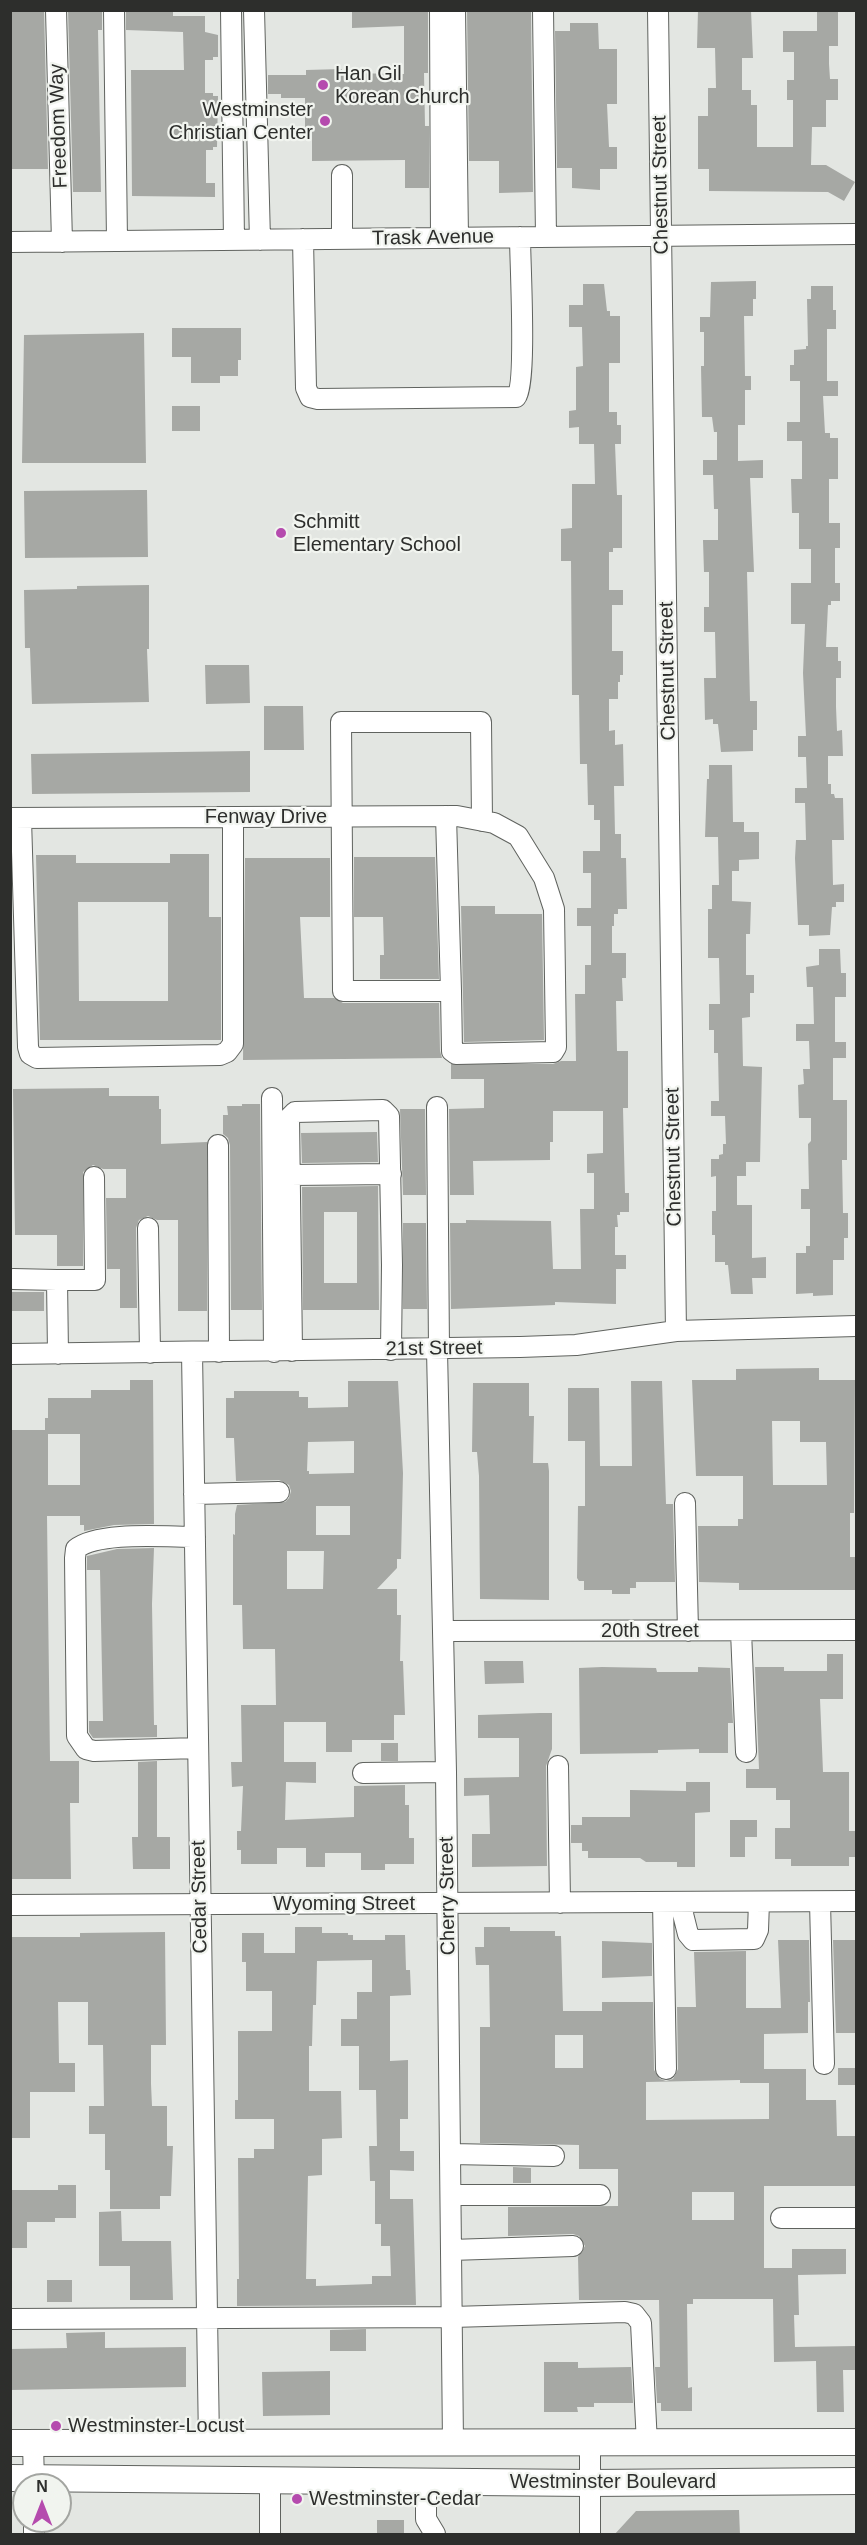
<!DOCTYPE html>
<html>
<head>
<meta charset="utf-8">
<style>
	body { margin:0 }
	#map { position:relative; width:867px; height:2545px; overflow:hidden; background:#e3e6e2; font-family:Arial,sans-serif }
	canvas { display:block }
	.frame { position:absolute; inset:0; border:12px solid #2d2e2c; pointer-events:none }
	.north { position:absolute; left:12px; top:2473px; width:60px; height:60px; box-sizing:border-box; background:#f1f4ef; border:2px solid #a3a5a1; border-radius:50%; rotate:0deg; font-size:16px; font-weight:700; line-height:24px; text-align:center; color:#2d2e2c }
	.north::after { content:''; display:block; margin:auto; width:21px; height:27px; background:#b54bae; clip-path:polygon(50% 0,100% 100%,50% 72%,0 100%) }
</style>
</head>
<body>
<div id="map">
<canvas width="867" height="2545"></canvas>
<div class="frame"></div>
<div class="north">N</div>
</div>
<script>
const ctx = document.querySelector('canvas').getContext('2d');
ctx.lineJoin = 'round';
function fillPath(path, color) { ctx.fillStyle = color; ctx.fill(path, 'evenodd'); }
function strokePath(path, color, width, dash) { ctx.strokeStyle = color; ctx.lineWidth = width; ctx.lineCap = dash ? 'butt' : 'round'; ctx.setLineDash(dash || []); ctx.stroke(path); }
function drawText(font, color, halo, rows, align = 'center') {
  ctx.font = font + ' Arial,sans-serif'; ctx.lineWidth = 4.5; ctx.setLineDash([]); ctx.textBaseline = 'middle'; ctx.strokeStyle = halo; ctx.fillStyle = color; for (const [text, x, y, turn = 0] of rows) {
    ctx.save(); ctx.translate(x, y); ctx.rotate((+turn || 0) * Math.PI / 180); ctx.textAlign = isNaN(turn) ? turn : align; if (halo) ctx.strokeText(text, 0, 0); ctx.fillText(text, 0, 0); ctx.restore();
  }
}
const building = new Path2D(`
	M10,10H44L48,169H12Z
	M68,10H102V30H98L101,192H73Z
	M126,10H173V16H205V32L218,35V57H213V60H205V93H213V96H218L217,147H213V150H206V183H215V197L132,196L131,70H184L183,32L126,30Z
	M352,10H428V73H424L425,126H429V188H405V160L312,161V131H305V98H281V94H268V75H306V70L342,69V73L404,74V26L352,28Z
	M467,10H531L533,192L499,193V161H469Z
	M698,10H751L753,58H742V90H751V105H757V147H793V100H787V80H794V52H783V31H817V10H838V46H829V64L830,79H838V100H826V127H812L811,165H826L855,182L844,201L828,192L709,191V169H698V116H708V88H716L715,48H697Z
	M570,23H598L599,49H617V104H607L609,147H617V169H600V190L572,188V168H557L555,31H570Z
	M756,281V299H753V316H744L745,376H751V390H745V425H738V461L763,460V478H750L754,572H747L750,701H757V730H753V751L721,752L718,724H713V719L705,720L704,678H716L715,632H704V607H709V572H704L703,540H718V509H714L713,475H703V460H717V432H714L712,417H702L701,366H704V332H700V317H710L711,282Z
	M583,284H604L607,311H610V316H620V363H609V412H617V425H621V444H615L617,495H622V548H613V552H609V590H623V605H612V651H623V675H620V682H618V699H609V731L615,730V745L623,744L624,786H614L615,834H621V858H626L627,909H618V914H614V926H612V953H626V978H622L623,1001H616L617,1051H628V1108H623L625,1193H629V1212H620V1215H617L618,1227H615V1255H626V1269H616V1304L555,1302V1305L451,1309L450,1223H466V1220L551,1221L553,1269H581L580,1209H594V1173H587V1154L603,1153V1111H553V1142H550V1160L473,1161L474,1195H450L449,1109L484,1108V1079H451V1064H553L561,1061H576L575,994H585V965H591V926H577V908H591V873H583V851H600V820H594V805H588L587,764H580L579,695H572L571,561H561V529L572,528V484H595L594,444H579V427L569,428V411L576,410V367L583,366L582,327H569V305H583Z
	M811,286H833V310H836V329H827V381H838V396H823L825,433H830V438H838V479H829V523H840V548H835V583H840V601H831V605H828L826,647H838V661H841V678H836V707L837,731L842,730L843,756H828V784H831V794H834L835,798H843L844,840H832L833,885L844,884V902H836V907H832L830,935L809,936V925H798L795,858L796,840H806L805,803H795V788H807L806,757H798V736H806L803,673L805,624H791V583H811V549H799V513H792L791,479H802V441H787V422H800V381H790V365H794V350L806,349V346H808L807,299H811Z
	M172,328H241V360H238V376H220V383H191V357H172Z
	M144,333L146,463H22L24,335Z
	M172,406H200V431H172Z
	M140,490H147L148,557L25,558L24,491Z
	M149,585V649H147L149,702L32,704L30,648H25L24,590L77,589V586Z
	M205,665H249L250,703L206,704Z
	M264,706H303L304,750H264Z
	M250,751V792L32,794L31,754Z
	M709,765H732L733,822H744V832H759V859L739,860V871H732V901L751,902L750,934H746V975H754V993H750V1017L742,1018L743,1066L762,1067L760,1162H746V1176H737V1205H752V1258L766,1257V1278H752L753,1294H731L728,1265H725V1262H715V1235H712V1211H716V1176L711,1177V1159H719V1155L723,1154V1144H726L725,1116H711V1101H719L718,1053H714V1030H709V1004H720L719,958H708V909H712V885H719L718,837H705L707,779H709Z
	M170,854H209V917H221V1040H40L36,855H76V863H170ZM78,902H168V1001H79Z
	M354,857H435L439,979H380V955H384L383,917H354Z
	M245,858H330V917H300L304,998H334L343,1003H439L440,1051L442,1058L243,1060Z
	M461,906H495V914H542L544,1040L464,1042Z
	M819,949H840L841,973H846V997H835V1042H846V1058H833V1100H847V1160H842L843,1213H848V1238H844V1260H833V1295L813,1296V1293L796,1294V1253H806V1246H810V1209H801V1189H809L808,1144L811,1141V1118H799L798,1085L804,1084L803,1069H810L809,1041H796V1024H814L813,987H807L806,967L819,965Z
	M109,1088V1096H159V1109H161V1144L207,1142V1311H178V1220H157L148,1216L139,1220L136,1228L137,1308H120V1269H107L106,1198H126V1169H103L93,1165L83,1172V1266H57V1235H15L13,1089Z
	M242,1104H260L262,1310H231L230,1145L228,1138L223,1134V1115H228L227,1106H242Z
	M400,1109H425L426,1195H403Z
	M377,1132L378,1162L302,1163L301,1133Z
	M378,1186L379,1310H303L302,1187ZM324,1212H357V1283H324Z
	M403,1223H426L427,1309H403Z
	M10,1292H44V1311H10Z
	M819,1368V1380H855L854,1513H850V1557H855V1590H739V1583L699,1582L698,1526H738V1519H743V1476H696L692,1380H736V1369ZM772,1421H800V1442H826L827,1485H773Z
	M130,1380H153L154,1524L114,1525L84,1531V1525H80V1516H47L50,1761H79V1803H70L71,1879H10V1430H45V1418H48V1398H91V1390H130ZM48,1434H80V1485H48Z
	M348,1381H398L403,1473L401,1559H397V1568L377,1589H397V1615H401L400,1661H403L405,1715H394V1740H352V1752H326V1722H284V1762H316V1783L286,1782L285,1820L354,1817V1786L405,1785V1805H409V1838H414V1864H385V1870H361V1853H325V1867H306V1848H277V1864H241V1850H237V1831H241L243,1786L232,1787L231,1762H242L241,1705H276L275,1649H243L242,1605H233V1534L235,1535V1514L237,1505L285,1502L289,1498L291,1491L289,1485L279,1480L236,1481L234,1438H226V1398H234V1391H299V1397H308V1408L348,1407ZM354,1441V1473L309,1474V1471H307L308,1442ZM316,1506H350V1535H316ZM287,1551H324L323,1589H287Z
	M631,1381H662L666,1504H673L675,1582H636V1588H630V1594H612V1590H584V1581H579L577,1578L578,1506H585V1441H568V1388H599L600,1466H632Z
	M473,1383H529V1416H534L533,1463H548L549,1471V1600L480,1599L479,1476L477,1452H472Z
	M154,1548L152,1604L154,1725H157V1737L93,1738L89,1732V1721H103L100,1570H87V1556L117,1549Z
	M827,1654H843V1699H820L823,1772H849V1831H856V1857H849V1866H791V1859H775V1828H790V1800H776V1788H746V1769H759L755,1667H784V1671H827Z
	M484,1661H523L524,1683L485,1684Z
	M602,1667L656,1668L657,1672H698V1667L730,1668L733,1723H728V1753H699V1749L658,1750V1753L580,1754L579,1668Z
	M540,1713H552V1749L546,1766L547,1866L472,1867V1834H490L489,1795L464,1796V1778L519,1777V1738H478V1715Z
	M381,1743H398V1761H381Z
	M157,1761V1837H170V1869H133L132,1837H138V1762Z
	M686,1782H710V1812L695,1813V1867H677V1862H646L640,1858H588V1851H582V1843H571V1825H582V1817H630V1790L686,1791Z
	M730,1820H757V1837H745V1857H730Z
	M295,1927H322V1933H348V1935H353V1940H385V1935H405L406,1970H410L411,1995L390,1996V2061L408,2060V2119H400V2151H414V2171L390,2170V2199H413L416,2305L237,2306V2279H239L238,2158H254V2149H274V2119H235V2100H238V2031H272V1991H246V1962H242V1933H264V1953H295ZM372,1960V1992H357V2019H341V2046H359V2090H376L377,2146H369L370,2181H375V2224H381V2246H390L391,2276H372V2284L316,2286V2279H306L308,2176L322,2175V2139L342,2138L341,2091H309V2046H312L313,2005H316L317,1961Z
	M484,1927H510V1931H555V1936H561L563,2011H602V2002H653L654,2070L660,2079L666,2081L673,2079L678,2069L677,2007H696L694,1952L746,1951V2008H781L778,1940H809L810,2002H808V2033L764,2034V2069H806V2100H836L837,2136H856V2186H764V2268H792V2249H846V2274L798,2275L799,2315H794L795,2347L856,2346V2370H843L844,2412H817L816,2361L774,2362L773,2299H693V2304H687L688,2388L692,2387V2411H661V2403H657L655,2367H660L659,2300H579L578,2257L585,2246L579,2236L573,2234L508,2236V2207L618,2206V2169H579V2145L480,2143V2027H490L489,1965H476L475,1947H484ZM555,2035H583V2068H555ZM740,2080V2083H769V2119L646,2120V2082ZM692,2192H734V2220H692Z
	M165,1932L166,2045H151V2084L152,2106H167V2146H173L171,2196H160V2209H110V2170H105V2134H89V2106H104L103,2045H88V2002H58L59,2063H75V2092H30V2138H10V1937H80V1933Z
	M833,1940H856V2033H836Z
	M602,1941L652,1943V1976L602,1978Z
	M838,2068H856V2085H838Z
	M513,2167L531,2168V2183H513Z
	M58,2185H76V2218H55V2222H27V2248H10V2190H58Z
	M121,2211L122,2241H171L173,2300H130V2266H99V2212Z
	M47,2280H72V2302H47Z
	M366,2329V2351H330V2330Z
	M105,2332V2348L186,2347V2387L10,2390V2349L67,2348L66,2333Z
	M544,2362H578V2368L631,2367L633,2403H594V2407H577L578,2412H544Z
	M330,2371V2415L263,2416L262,2372Z
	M739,2510L740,2535H614L636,2511Z
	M377,2520H404V2535H377Z`);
const minor = new Path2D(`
	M56,10L62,242
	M114,10L117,241
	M231,10L234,240
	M254,10L260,240
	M440,10L441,238
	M455,10L458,238
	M543,10L546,237
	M658,10L676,1331
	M342,175V239
	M303,239L306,388L310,397L318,399L516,397C527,384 520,262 520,237
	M10,242L856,234
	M446,816L451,991H343L341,722H481L482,821
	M10,818L457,816L494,823L518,836L544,878L554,909L556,1047L553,1052L456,1054L452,1051L451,991
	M21,819L28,1047L30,1054L37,1058L220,1055L227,1052L233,1044V818
	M272,1098L274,1352
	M437,1107L439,1350
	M218,1145L219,1352
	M290,1175L391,1174
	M148,1228L150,1353
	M13,1279L57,1280
	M437,1350L446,1772L453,2443
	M292,1351L289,1118L295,1112L383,1110L389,1116L392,1265L391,1350
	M192,1352L209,2442
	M10,1354L520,1347L576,1345L676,1331L856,1326
	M58,1354L57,1280H95L94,1177
	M194,1494L279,1492
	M685,1503L688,1631
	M195,1537C165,1537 98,1531 76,1549L75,1558L77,1736L86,1749L94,1751L198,1748
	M444,1631L856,1630
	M741,1631L746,1752
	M558,1766L560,1903
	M363,1773L446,1772
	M663,1902L666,2069
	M680,1902L688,1934L693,1940L754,1939L758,1930L759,1902
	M820,1902L824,2064
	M10,1905L856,1901
	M451,2154L554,2156
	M451,2195H600
	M781,2218H856
	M451,2250L573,2246
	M10,2319L452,2317L625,2312L634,2314L641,2323L647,2444
	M33,2442L34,2485
	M270,2481V2534
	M426,2482V2519L435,2534
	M34,2521V2534
	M590,2534V2444`);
const major = new Path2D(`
	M10,2443L856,2442
	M10,2478L590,2483L856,2481`);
const markers = [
	[323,85,6,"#b54bae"],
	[325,121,6,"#b54bae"],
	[281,533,6,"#b54bae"],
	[56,2426,6,"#b54bae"],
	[297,2499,6,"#b54bae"]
];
const poiNames = [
	["Han Gil",335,74],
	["Korean Church",335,97],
	["Westminster",313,110,"right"],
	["Christian Center",313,133,"right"],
	["Schmitt",293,522],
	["Elementary School",293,545],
	["Westminster-Locust",68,2426],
	["Westminster-Cedar",309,2499]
];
const streetNames = [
	["Freedom Way",59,126,-92],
	["Chestnut Street",661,185,-91],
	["Trask Avenue",433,238,-1],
	["Chestnut Street",668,671,-91],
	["Fenway Drive",266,817],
	["Chestnut Street",674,1157,-91],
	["21st Street",434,1349,-1],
	["20th Street",650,1631],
	["Cherry Street",448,1896,-91],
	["Cedar Street",200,1897,-91],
	["Wyoming Street",344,1904],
	["Westminster Boulevard",613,2482]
];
fillPath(building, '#a6a8a4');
strokePath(minor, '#60635f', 22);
strokePath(major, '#60635f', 28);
strokePath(minor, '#fff', 20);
strokePath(major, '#fff', 26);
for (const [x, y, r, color] of markers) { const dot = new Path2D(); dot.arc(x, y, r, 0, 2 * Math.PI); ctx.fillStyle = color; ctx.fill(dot); strokePath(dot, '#f1f4ef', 2); }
drawText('20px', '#2d2e2c', '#f1f4ef', poiNames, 'left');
drawText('20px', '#2d2e2c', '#f1f4ef', streetNames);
</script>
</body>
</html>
